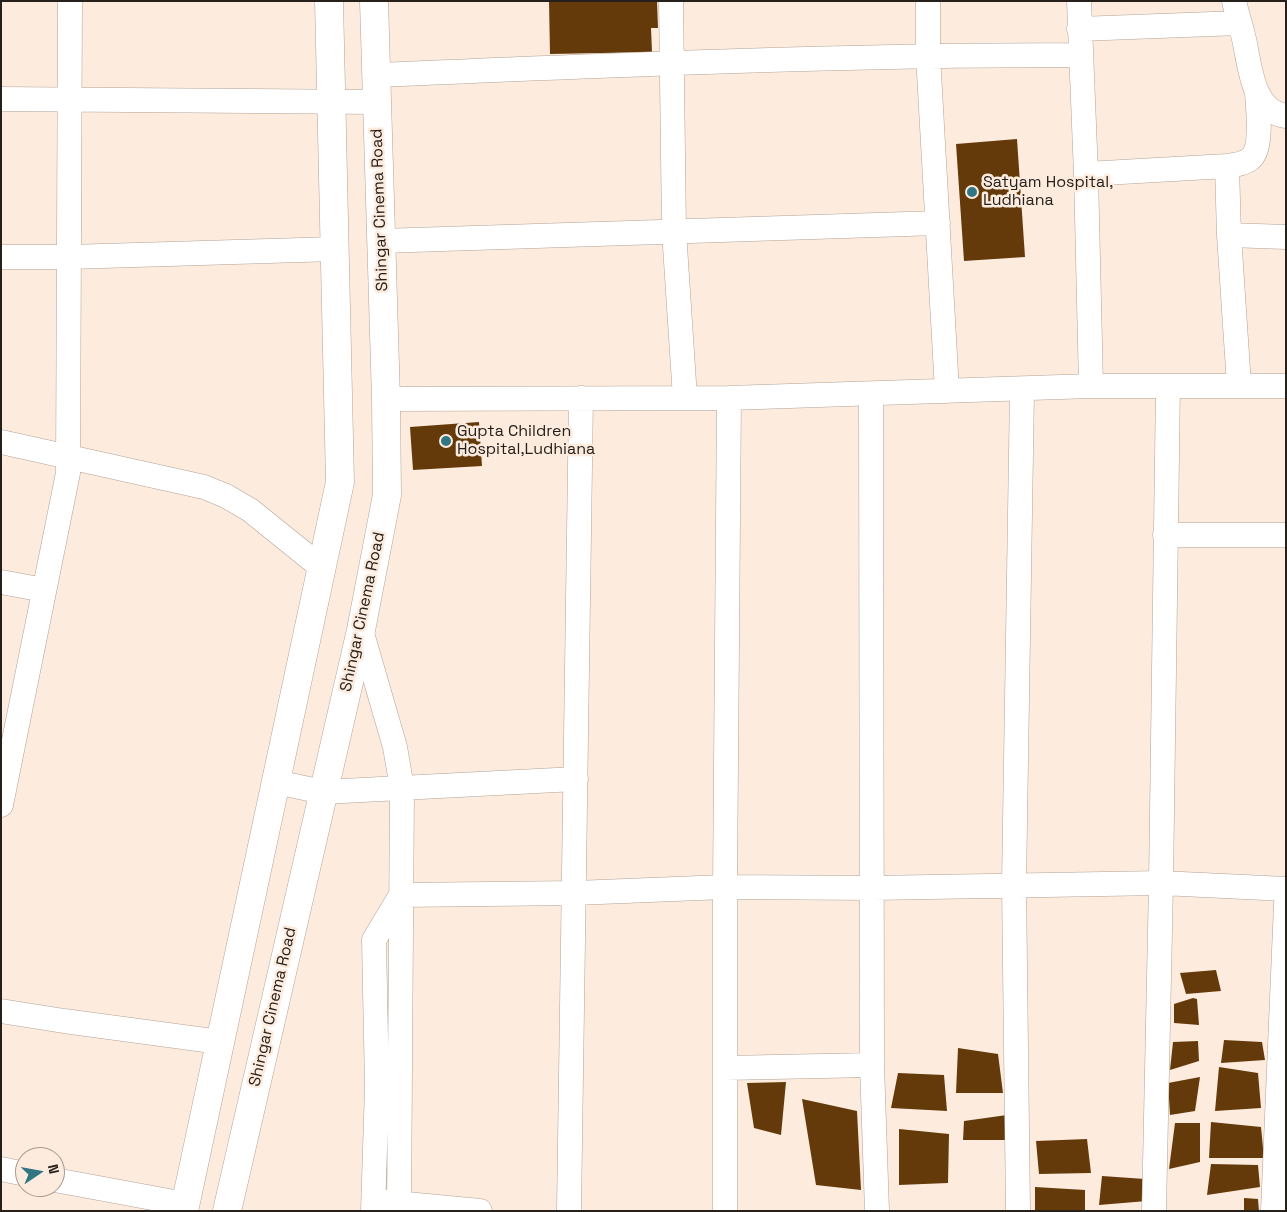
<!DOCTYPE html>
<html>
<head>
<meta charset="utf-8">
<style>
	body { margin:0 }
	#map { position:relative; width:1287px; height:1212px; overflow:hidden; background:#fdecde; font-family:"Space Grotesk",sans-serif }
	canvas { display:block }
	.frame { position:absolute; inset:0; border:2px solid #26201b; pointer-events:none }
	.north { position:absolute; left:15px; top:1147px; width:50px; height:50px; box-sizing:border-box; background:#fdecde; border:1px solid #a79a90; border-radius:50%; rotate:78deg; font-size:14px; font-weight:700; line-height:20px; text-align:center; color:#26201b }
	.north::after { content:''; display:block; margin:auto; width:18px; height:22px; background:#307683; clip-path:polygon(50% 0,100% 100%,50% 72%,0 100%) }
</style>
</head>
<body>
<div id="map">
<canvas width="1287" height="1212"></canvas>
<div class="frame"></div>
<div class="north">N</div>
</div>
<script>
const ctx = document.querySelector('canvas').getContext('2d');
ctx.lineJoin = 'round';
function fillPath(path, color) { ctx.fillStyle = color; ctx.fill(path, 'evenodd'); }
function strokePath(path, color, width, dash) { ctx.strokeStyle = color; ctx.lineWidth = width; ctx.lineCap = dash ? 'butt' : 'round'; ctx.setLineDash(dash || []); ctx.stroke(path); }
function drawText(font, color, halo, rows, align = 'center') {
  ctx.font = font + ' "Space Grotesk",sans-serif'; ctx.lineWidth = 5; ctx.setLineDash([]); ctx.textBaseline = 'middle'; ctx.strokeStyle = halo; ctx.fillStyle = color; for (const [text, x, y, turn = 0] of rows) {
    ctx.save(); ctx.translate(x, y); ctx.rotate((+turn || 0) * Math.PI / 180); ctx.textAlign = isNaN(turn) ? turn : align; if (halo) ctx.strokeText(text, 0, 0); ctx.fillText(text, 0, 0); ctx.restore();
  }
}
const building = new Path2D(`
	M549,1H657L658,28H651L652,52L550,54Z
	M1017,139L1025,257L964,261L956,144Z
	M479,422L482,466L413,470L410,427Z
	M1216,970L1221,991L1186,994L1180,973Z
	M1193,998L1197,999L1199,1025L1174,1023V1004Z
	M1224,1040L1262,1042L1265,1060L1221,1063Z
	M1198,1041L1199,1061L1170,1070L1173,1042Z
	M958,1048L998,1054L1003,1093H956Z
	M1219,1067L1258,1073L1261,1108L1215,1111Z
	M898,1073L944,1075L947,1111L891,1108Z
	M1200,1077L1195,1111L1170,1115L1168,1083Z
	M786,1082L781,1135L754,1128L747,1083Z
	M802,1099L857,1111L861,1190L816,1185Z
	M1007,1115V1140H963L964,1121Z
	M1211,1122L1261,1127L1264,1158H1209Z
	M1175,1123H1200V1162L1169,1169Z
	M899,1129L949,1134L948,1183L899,1185Z
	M1087,1139L1091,1173L1039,1174L1036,1141Z
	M1211,1164L1258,1165L1260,1187L1207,1195Z
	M1102,1176L1145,1179L1147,1201L1099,1205Z
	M1035,1187L1085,1190V1211H1035Z
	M1244,1198L1258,1199L1259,1211H1244Z`);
const street = new Path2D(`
	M671,1L674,231L685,398
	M928,1V55L947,391
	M1079,1L1086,174
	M1234,1C1237,14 1241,26 1244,39C1250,65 1252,112 1286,116
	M1079,29L1239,23
	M376,75C611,65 845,55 1080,55
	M1,99L376,102
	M1227,166L1229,235L1239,385
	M1229,235L1286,237
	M381,241L938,223
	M1,257H69L335,249
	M1091,386L1086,174L1227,166C1234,165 1244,164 1250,159C1263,149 1258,109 1257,93
	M871,394L872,1065L877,1211
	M386,399L729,398L1091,386H1286
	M1,442L204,487L226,496L250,510L322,568
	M1165,535H1286
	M1,582L44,590
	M361,630L395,747L402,788L399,1211
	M276,782L323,792L576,779
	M1,805L68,473L70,1
	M1,1011L64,1021L220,1042
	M725,1068L872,1065
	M1,1169L25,1174
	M55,1180L185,1204
	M385,1202L480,1211
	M373,1211L377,1087L374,940L401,895L575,893L725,887L873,888L1161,883L1286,889
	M569,1211L581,398
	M725,1211V887L729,398
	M1018,1211L1014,884L1022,390
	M1154,1211L1161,883L1168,386
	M1273,1211L1286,904`);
const secondary = new Path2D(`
	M184,1211L340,482L329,1
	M227,1211L361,630L387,495L386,399L374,1`);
const markers = [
	[972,192,6,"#307683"],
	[446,441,6,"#307683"]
];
const poiNames = [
	["Satyam Hospital,",983,183],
	["Ludhiana",983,201],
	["Gupta Children",457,432],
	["Hospital,Ludhiana",457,450]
];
const streetNames = [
	["Shingar Cinema Road",380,210,-92],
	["Shingar Cinema Road",363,612,-78],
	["Shingar Cinema Road",273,1007,-77]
];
fillPath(building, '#653a0b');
strokePath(street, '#b2a295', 25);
strokePath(secondary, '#b2a295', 29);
strokePath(street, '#fff', 24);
strokePath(secondary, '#fff', 28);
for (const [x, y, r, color] of markers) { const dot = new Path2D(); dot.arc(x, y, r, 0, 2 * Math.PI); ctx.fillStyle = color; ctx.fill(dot); strokePath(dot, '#fdecde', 2); }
drawText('16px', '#26201b', '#fdecde', poiNames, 'left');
drawText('16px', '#26201b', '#fdecde', streetNames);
</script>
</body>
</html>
